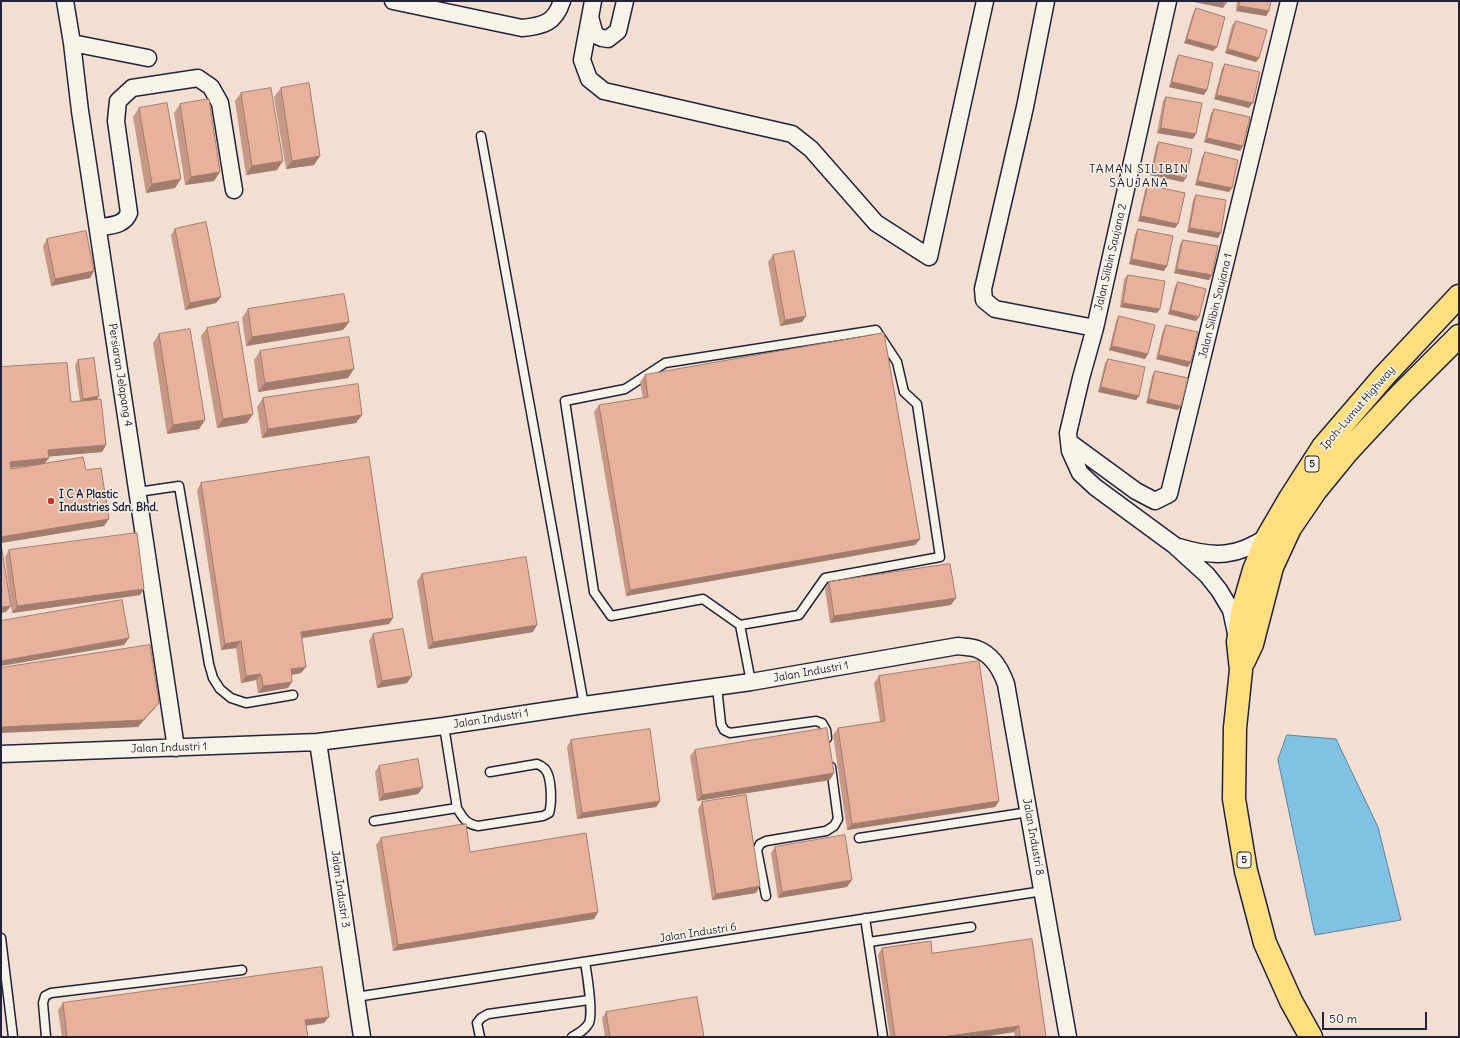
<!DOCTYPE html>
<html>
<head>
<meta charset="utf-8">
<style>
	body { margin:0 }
	#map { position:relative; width:1460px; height:1038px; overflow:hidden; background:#f2dfd1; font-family:Delius,sans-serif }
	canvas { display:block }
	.frame { position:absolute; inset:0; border:2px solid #22223b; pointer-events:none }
	.scale { position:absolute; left:1322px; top:1012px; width:105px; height:18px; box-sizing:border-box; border:2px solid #22223b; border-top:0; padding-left:5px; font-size:12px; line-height:14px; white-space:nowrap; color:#22223b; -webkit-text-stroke:3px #f7f3e8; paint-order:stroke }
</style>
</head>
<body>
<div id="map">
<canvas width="1460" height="1038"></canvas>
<div class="frame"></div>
<div class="scale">50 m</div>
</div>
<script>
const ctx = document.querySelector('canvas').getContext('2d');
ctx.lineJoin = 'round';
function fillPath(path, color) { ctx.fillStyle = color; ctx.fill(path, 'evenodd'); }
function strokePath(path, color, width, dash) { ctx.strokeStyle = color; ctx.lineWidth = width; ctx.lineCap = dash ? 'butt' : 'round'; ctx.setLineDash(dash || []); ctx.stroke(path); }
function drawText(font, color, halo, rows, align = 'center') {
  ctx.font = font + ' Delius,sans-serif'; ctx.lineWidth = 3; ctx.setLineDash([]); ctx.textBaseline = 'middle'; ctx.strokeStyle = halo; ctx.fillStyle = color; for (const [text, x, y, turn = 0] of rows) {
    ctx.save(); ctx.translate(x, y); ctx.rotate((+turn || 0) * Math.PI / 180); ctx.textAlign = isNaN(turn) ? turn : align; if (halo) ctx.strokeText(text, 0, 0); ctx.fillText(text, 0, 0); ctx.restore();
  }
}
const water = new Path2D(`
	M1287,735L1336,739L1378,827L1401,920L1315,935L1278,760Z`);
const lane = new Path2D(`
	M481,136L584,705
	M876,330L897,362L904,392L917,404L940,557L825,578L799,615L740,625L703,599L611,616L594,592L565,401L625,389L665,363Z
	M138,492L179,486L209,664L213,678L220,689L231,698L246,703L293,695
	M740,625L751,682
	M717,687L721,724L724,730L730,733L816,721L822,723L826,730L827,738
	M444,726L457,808C463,818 466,824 478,826L543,816L549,813C552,804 552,777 545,769C543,767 540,765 537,764L490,772
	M374,821L457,808
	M859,838L1029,812
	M766,896L757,850L760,844L766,841L826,831L834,826L838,819L831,767
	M865,918L883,1037
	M1,938L13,1037
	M869,942L971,927
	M356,997L1043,891
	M46,1037L43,1003L45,996L51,993L242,970
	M480,1037L477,1023L481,1018L488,1014L589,1000
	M572,1037C579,1033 585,1030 589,1023C593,1013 587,974 585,962`);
const street = new Path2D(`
	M65,1L72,43L80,111L176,748
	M393,1L522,28C543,26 555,23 562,1
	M593,1L582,60L589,79L604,91L792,134L811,149L876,223L929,257L985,1
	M1046,1L1025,107L983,289L984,300L995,309L1095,328
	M1168,1L1095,328L1081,378L1068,433L1070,451L1080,473L1095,487L1174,545L1207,575L1219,590L1231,610L1236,633
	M590,17L595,35L602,38L608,39L618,31L625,1
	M72,43L148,58
	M98,228C110,225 124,226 129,213L116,121L118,101L132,88L198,78L211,87L220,103L234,190
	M1069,442L1136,491L1155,501L1169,494L1289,1
	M1179,547C1214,558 1238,557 1268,536
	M318,742L362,1037
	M1,754L318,742L444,726L584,705L751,682L958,646C964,647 972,647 977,649C993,655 1001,670 1006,684L1068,1037`);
const highway = new Path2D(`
	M1244,661L1252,644L1272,567L1290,528L1316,490L1347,452L1401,394L1459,336
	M1311,1037L1291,1001L1265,943L1246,871L1234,799L1235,728L1241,670L1238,642L1243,608L1254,570L1268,536L1289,500L1323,447L1385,375L1459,296`);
const wall = new Path2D(`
	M1237,1H1271L1269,11L1266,16L1236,11Z
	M1196,8L1217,47L1213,51L1184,43L1193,13Z
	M1236,21L1259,58L1256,62L1225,53L1232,25Z
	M1179,55L1207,90L1204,95L1169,87L1176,59Z
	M1225,64L1249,108L1214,99L1222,68Z
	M281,88L314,165L286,169L274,97Z
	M241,93L277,170L246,175L235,101Z
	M1166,97L1193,139L1157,133L1163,101Z
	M180,104L214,181L185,185L174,113Z
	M139,108L175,188L146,193L133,117Z
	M1214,109L1243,146L1240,151L1204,142L1211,113Z
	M1159,142L1186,178L1183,182L1150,175L1156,146Z
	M1205,152L1232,188L1229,192L1195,185L1202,157Z
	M1148,185L1175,228L1138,221L1145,190Z
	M1196,195L1221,233L1218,238L1187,232L1193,200Z
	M175,229L216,303L185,310L171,235Z
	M1138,229L1167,266L1164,271L1129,264L1135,234Z
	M47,239L94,271L90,278L51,286L43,246Z
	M1183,240L1212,275L1209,280L1174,273L1180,244Z
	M773,255L802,322L780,326L768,262Z
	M1128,275L1157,313L1120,307L1124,279Z
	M1178,282L1196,321L1168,314L1175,286Z
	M248,309L349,322L343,330L246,346L242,318Z
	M1119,316L1145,359L1109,350L1116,321Z
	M1166,325L1188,367L1156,359L1163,330Z
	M207,328L247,423L217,428L201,336Z
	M159,334L205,420L199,429L167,434L153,343Z
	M260,351L348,378L258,392L254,360Z
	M1108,359L1139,396L1136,400L1098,392L1105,363Z
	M78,360L99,396L97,399L106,445L102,452L49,456L45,463L86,470L104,526L1,543V367L71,402L80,401L75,365ZM33,465L11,469V468L25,466Z
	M1155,371L1178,410L1146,403L1152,376Z
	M645,375L920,539L915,545L626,596L594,412L599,405L643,398L640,382Z
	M263,398L362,415L356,423L262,438L257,407Z
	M201,483L393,618L389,624L301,638V673L291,675L288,688L258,693L256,680L241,683L236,648L221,650L197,490Z
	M9,550L144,589L140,595L12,613L5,557Z
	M422,574L533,632L428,649L417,581Z
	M829,582L951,605L830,623L825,589Z
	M373,634L407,683L377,688L369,641Z
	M879,676L999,801L995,807L847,830L833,735L838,728L880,722L874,683Z
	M571,740L660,801L656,807L577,819L567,747Z
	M695,750L830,780L697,801L690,756Z
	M379,766L423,787L418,794L379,801L375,772Z
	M702,802L756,893L712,900L698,809Z
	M381,838L598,912L594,919L393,951L376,845Z
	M775,847L847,887L778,898L771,853Z
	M882,948L932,953L1046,1037H1015L1014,1032L982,1037H890L878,955Z
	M63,1003L324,1023L306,1026L308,1037H62L58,1010Z
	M606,1012L704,1037H605L602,1018Z`);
const shadedWall = new Path2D(`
	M1195,1H1215L1226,3L1223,8L1194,2Z
	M1239,6L1269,11L1266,16L1236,11Z
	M1187,39L1217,47L1213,51L1184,43Z
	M1228,49L1259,58L1256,62L1225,53Z
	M1172,82L1207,90L1204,95L1169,87Z
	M1217,95L1253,103L1249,108L1214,99Z
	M1161,128L1196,134L1193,139L1157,133Z
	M1207,138L1243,146L1240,151L1204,142Z
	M320,156L314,165L286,169L292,161Z
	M283,161L277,170L246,175L252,166Z
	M1153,171L1186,178L1183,182L1150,175Z
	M220,172L214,181L185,185L191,177Z
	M181,179L175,188L146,193L152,184Z
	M1198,181L1232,188L1229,192L1195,185Z
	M1141,216L1178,224L1175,228L1138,221Z
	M1190,228L1221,233L1218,238L1187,232Z
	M1132,259L1167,266L1164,271L1129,264Z
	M1177,269L1212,275L1209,280L1174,273Z
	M94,271L90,278L51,286L55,279Z
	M221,297L216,303L185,310L190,303Z
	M1123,303L1160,309L1157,313L1120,307Z
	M1171,310L1199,317L1196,321L1168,314Z
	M806,316L802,322L780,326L785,320Z
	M349,322L343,330L246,346L252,337Z
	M1112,346L1148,354L1145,359L1109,350Z
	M1159,355L1191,362L1188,367L1156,359Z
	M354,369L348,378L258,392L265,383Z
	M1101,387L1139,396L1136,400L1098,392Z
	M99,396L96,401L80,403L83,399Z
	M1149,399L1181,406L1178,410L1146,403Z
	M253,414L247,423L217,428L223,419Z
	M362,415L356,423L262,438L268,429Z
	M205,420L199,429L167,434L173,425Z
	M106,445L102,452L44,457L48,450Z
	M49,458L44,464L5,468L10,462Z
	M109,519L104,526L1,543V537Z
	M920,539L915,545L626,596L630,590Z
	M144,589L140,595L12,613L17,606Z
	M956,598L951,605L830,623L834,616Z
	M11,606L6,612L1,613V607Z
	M393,618L389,624L296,639L301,632Z
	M537,625L533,632L428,649L433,642Z
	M129,638L124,645L1,666V661Z
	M241,641L236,648L221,650L225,644Z
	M306,667L301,673L286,676L291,669Z
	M261,674L256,680L241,683L246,676Z
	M412,676L407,683L377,688L382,681Z
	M292,682L288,688L258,693L263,686Z
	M159,703L154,709L138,727L1,733V727Z
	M834,773L830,780L697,801L702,795Z
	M423,787L418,794L379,801L384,794Z
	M660,801L656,807L577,819L582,813Z
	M999,801L995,807L847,830L852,824Z
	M852,880L847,887L778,898L782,892Z
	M760,886L756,893L712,900L716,894Z
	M598,912L594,919L393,951L398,945Z
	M329,1017L324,1023L301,1026L305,1020Z
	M1019,1026L1014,1032L982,1037H942Z`);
const building = new Path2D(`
	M1215,1H1227L1226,3Z
	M1240,1H1271L1269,11L1239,6Z
	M1196,8L1225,17L1217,47L1187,39Z
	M1236,21L1267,30L1259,58L1228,49Z
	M1179,55L1213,63L1207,90L1172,82Z
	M1225,64L1260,72L1253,103L1217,95Z
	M309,83L320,156L292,161L281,88Z
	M271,88L283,161L252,166L241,93Z
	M1166,97L1202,103L1196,134L1161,128Z
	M209,99L220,172L191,177L180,104Z
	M167,103L181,179L152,184L139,108Z
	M1214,109L1250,117L1243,146L1207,138Z
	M1159,142L1192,149L1186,178L1153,171Z
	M1205,152L1238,160L1232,188L1198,181Z
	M1148,185L1185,193L1178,224L1141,216Z
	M1196,195L1226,200L1221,233L1190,228Z
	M206,222L221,297L190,303L175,229Z
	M1138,229L1173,236L1167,266L1132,259Z
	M86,231L94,271L55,279L47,239Z
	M1183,240L1218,246L1212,275L1177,269Z
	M794,251L806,316L785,320L773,255Z
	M1128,275L1165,281L1160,309L1123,303Z
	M1178,282L1206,289L1199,317L1171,310Z
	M344,294L349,322L252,337L248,309Z
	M1119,316L1155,325L1148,354L1112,346Z
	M238,322L253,414L223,419L207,328Z
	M1166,325L1198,332L1191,362L1159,355Z
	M190,329L205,420L173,425L159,334Z
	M884,333L920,539L630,590L599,405L648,397L645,375Z
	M349,337L354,369L265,383L260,351Z
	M94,358L99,396L83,399L78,360Z
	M1108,359L1145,367L1139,396L1101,387Z
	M67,363L71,402L101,399L106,445L48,450L49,458L10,462L11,469L83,457L86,470L101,468L109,519L1,537V367Z
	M1155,371L1188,378L1181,406L1149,399Z
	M358,384L362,415L268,429L263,398Z
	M369,457L393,618L301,632L306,667L291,669L292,682L263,686L261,674L246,676L241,641L225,644L201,483Z
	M137,533L144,589L17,606L9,550Z
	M1,544L11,606L1,607Z
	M526,557L537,625L433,642L422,574Z
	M950,564L956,598L834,616L829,582Z
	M122,600L129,638L1,661V621Z
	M403,629L412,676L382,681L373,634Z
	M150,645L159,703L143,720L1,727V668Z
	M979,661L999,801L852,824L838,728L885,721L879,676Z
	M827,728L834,773L702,795L695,750Z
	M650,729L660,801L582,813L571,740Z
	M418,759L423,787L384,794L379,766Z
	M746,795L760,886L716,894L702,802Z
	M466,824L470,852L586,833L598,912L398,945L381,838Z
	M845,835L852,880L782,892L775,847Z
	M1032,939L1046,1037H1020L1019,1026L942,1037H895L882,948L931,941L932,953Z
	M322,967L329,1017L305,1020L308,1037H67L63,1003Z
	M697,997L704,1037H610L606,1012Z`);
const markers = [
	[51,501,4,"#c8321e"]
];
const shields = [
	[1312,464,14],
	[1244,860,14]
];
const shieldNames = [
	["5",1312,464],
	["5",1244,860]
];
const streetNames = [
	["Jalan Silibin Saujana 2",1111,257,-77],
	["Jalan Silibin Saujana 1",1216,306,-76],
	["Persiaran Jelapang 4",120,375,81],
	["Ipoh-Lumut Highway",1358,408,-49],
	["Jalan Industri 1",811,672,-10],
	["Jalan Industri 1",491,719,-9],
	["Jalan Industri 1",169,748,-2],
	["Jalan Industri 8",1033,837,80],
	["Jalan Industri 3",340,889,82],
	["Jalan Industri 6",698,933,-9]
];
const poiNames = [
	["I C A Plastic",59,495],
	["Industries Sdn. Bhd.",59,508]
];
const neighbourhoodNames = [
	["TAMAN SILIBIN",1139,170],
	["SAUJANA",1139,184]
];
fillPath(water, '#81c2e2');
strokePath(water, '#5b829f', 1);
strokePath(lane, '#22223b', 11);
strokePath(street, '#22223b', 19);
strokePath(highway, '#22223b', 25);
strokePath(lane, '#f7f3e8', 8);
strokePath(street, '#f7f3e8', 16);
strokePath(highway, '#fedf80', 22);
fillPath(wall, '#c79886');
fillPath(shadedWall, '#a27c6d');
fillPath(building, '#e7b19c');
strokePath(building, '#a27c6d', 1);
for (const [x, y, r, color] of markers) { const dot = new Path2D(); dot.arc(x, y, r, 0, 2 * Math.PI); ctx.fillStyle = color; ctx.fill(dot); strokePath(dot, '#f7f3e8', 1.5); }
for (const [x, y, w] of shields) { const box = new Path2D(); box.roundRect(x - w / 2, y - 8, w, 16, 3); ctx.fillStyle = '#f7f3e8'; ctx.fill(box); strokePath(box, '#22223b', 1); }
drawText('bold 10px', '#22223b', null, shieldNames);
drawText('11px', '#22223b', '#f7f3e8', streetNames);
drawText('bold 11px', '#22223b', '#f7f3e8', poiNames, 'left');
ctx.letterSpacing = '1px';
drawText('12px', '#22223b', '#f7f3e8', neighbourhoodNames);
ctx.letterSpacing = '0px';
</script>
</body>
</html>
